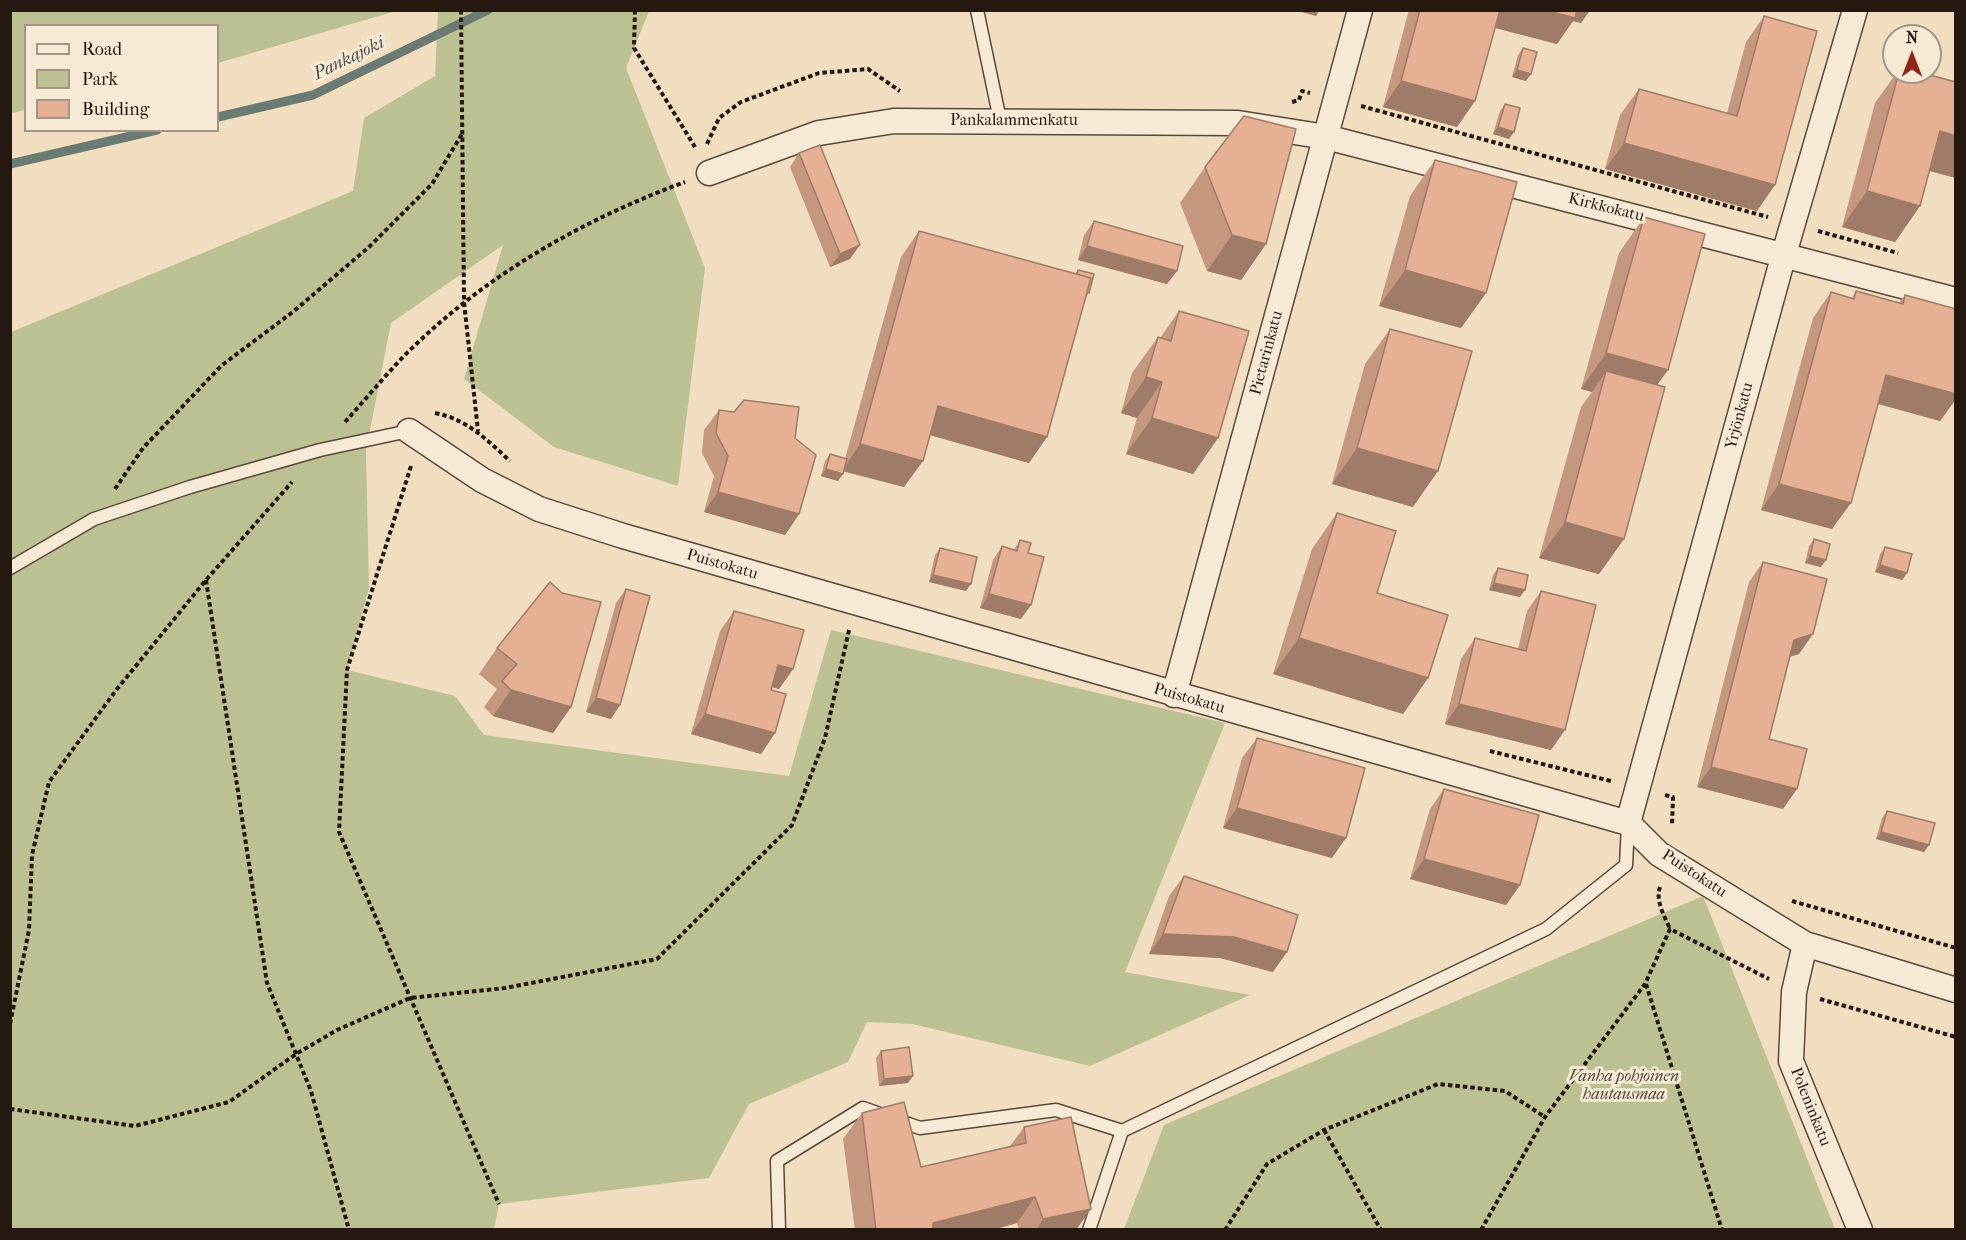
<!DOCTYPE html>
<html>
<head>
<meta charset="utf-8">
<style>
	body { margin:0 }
	#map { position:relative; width:1966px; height:1240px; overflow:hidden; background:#f1dec1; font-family:"IM FELL French Canon",serif }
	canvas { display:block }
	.frame { position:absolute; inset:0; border:12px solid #241811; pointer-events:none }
	.legend { position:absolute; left:24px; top:24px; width:195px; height:108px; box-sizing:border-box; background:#f6ead7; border:2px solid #a29688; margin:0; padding:8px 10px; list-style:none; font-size:18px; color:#241811 }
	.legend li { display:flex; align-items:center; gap:12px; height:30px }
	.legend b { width:30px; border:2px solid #a29688 }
	.north { position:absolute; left:1882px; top:24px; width:60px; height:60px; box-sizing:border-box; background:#f6ead7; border:2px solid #a29688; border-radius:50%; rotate:0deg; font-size:16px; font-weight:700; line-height:24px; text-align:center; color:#241811 }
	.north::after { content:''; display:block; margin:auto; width:21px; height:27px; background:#8f2418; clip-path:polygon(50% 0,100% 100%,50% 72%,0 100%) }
</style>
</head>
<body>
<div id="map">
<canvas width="1966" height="1240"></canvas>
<div class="frame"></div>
<ul class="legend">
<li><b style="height:8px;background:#f6ead7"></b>Road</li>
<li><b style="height:16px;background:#bbc192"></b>Park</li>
<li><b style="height:16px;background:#e5b093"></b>Building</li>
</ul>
<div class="north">N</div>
</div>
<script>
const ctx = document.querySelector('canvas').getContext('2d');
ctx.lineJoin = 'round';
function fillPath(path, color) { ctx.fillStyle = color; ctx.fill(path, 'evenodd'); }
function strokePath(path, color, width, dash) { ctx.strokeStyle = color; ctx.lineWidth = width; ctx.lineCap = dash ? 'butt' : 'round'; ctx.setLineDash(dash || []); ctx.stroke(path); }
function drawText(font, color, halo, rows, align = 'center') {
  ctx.font = font + ' "IM FELL French Canon",serif'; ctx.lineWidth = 6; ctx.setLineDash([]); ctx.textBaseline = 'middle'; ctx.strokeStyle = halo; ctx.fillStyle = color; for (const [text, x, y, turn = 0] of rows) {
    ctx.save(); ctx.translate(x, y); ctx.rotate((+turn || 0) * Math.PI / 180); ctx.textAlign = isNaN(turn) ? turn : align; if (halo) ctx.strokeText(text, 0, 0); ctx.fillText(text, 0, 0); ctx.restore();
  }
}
const green = new Path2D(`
	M10,11L11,10L396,11L218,63V26H26L25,110L11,113Z
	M438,11H649L626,68L705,268L678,486L554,447L464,379L503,245L391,323L366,450L369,588L347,670L455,696L484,735L789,776L831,630L1225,723L1125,972L1250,995L1090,1066L912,1024L867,1022L848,1062L749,1104L709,1178L499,1204L494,1229L11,1230V332L353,191L364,118L435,76Z
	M1703,896L1835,1229H1124L1164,1125Z`);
const stream = new Path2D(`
	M218,117L313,95L488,10
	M10,164L157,130`);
const path = new Path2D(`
	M461,10L464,302L478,431
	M635,10L634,48L695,147
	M1292,102L1299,100L1302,91L1310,93
	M1361,106L1768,217
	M707,144L719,118L741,102L819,73L868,69L900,91
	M1818,231L1898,253
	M435,413C467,419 487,440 510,461
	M345,422C364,401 383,378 403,357C481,278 581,220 685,182
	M411,466L347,670L339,832L499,1204
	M115,489L143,448L221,366L294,311L369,247L432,184L462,134
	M206,580L267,983L311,1091L349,1230
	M1490,751L1611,781
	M1665,795L1673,797L1672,826
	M1660,887C1655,901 1665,917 1670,929
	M1792,901L1956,948
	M1646,984L1722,1230
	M1820,999L1956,1037
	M10,1024L29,930L32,855L49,782L117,689L206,580L292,482
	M10,1109L135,1126L229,1102L296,1054L337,1030L410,998L505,988L657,959L792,825L825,738L849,630
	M1324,1130L1381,1230
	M1225,1230L1267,1164L1324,1130L1438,1084L1505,1091L1545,1117
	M1481,1230L1545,1117L1645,984L1670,929L1769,979`);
const lane = new Path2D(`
	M977,10L1000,120
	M10,568L94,519L190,487L320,450L409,431
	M779,1230L777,1161L863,1108L920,1128L1056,1110L1122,1131
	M1089,1230L1122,1131L1546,929L1626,865L1628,826`);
const street = new Path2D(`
	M709,173L819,133L894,121L1238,123L1326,137L1956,300
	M409,431L482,480L539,509L623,536L1628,823L1659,854L1805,944L1956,990
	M1174,695L1360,10
	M1628,823L1784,254L1855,10
	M1805,944L1794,992L1791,1061L1860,1230`);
const wall = new Path2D(`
	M1409,10H1590L1581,23L1573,21L1557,44L1495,28L1475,101L1457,127L1383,107Z
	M1764,16L1757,211L1605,169L1620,115L1639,89L1727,113L1746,42Z
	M1523,48L1526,81L1512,77L1518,55Z
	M1897,72H1918L1956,82V178L1929,171L1920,206L1895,242L1842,227L1875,103Z
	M1505,104L1509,139L1493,134L1500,111Z
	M799,153L850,259L830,267L790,167Z
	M1435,160L1486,293L1461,328L1379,306L1410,196Z
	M1205,167L1266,244L1241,280L1207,271L1180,203Z
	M1644,217L1657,385L1624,539L1599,574L1539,558L1581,407L1592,392L1581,389L1619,253Z
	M1094,221L1167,284L1078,260L1084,235Z
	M919,231L1075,274L1078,270L1089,293L1085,298L1047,437L1029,463L930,435L904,487L844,471L838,481L821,476L825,461L830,454L845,459L901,257Z
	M1856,291L1899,303L1905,295L1956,309V399L1940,421L1878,403L1832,529L1761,510L1813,318L1831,292L1852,298Z
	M1179,311L1218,438L1193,474L1126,454L1137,418L1121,413L1132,373L1158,337L1160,338Z
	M1390,329L1413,507L1332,484L1365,364Z
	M719,410L734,412L795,438L799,514L785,535L704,512L714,476L702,453L704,430Z
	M1337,513L1377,593L1428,678L1403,714L1273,674L1312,549Z
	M1814,539L1821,567L1805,563L1809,546Z
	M1020,540L1028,553L1021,619L980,608L993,560L1002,546L1014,550Z
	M1885,547L1907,573L1902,580L1875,572L1880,554Z
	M940,548L966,591L929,582L935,555Z
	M1763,562L1799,654L1789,657L1769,739L1783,809L1697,787L1749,582Z
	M1498,568L1520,597L1489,590L1493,575Z
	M626,589L611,719L586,712L616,603Z
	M1541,591L1551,750L1445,724L1461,659L1475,638L1518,649L1527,611Z
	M734,611L793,669L779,689L772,687L771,690L775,733L761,754L691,734L720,631Z
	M497,648L571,707L553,733L493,716L484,707L497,689L479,674Z
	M1257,738L1332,858L1223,828L1242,758Z
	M1444,789L1520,885L1506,905L1410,879L1430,809Z
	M1887,811L1929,845L1924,852L1876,839L1882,818Z
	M1184,876L1273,972L1220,958L1149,954L1169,896Z
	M881,1051L908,1083L879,1086L876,1058Z
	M862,1113L921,1167L1010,1146L1024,1127L1076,1230H1019L1017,1223L992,1230H855L843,1139Z`);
const shadedWall = new Path2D(`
	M1294,10H1320L1316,16Z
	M1495,10H1590L1581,23L1573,21L1557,44L1484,25Z
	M1517,70L1531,74L1526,81L1512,77Z
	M1401,81L1475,101L1457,127L1383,107Z
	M1498,127L1514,132L1509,139L1493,134Z
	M1940,131L1956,136V178L1915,167Z
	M1624,143L1775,185L1757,211L1605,169Z
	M1867,191L1920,206L1895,242L1842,227Z
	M1232,235L1266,244L1241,280L1207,271Z
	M860,245L850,259L830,267L840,254Z
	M1087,246L1177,271L1167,284L1078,260Z
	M1405,270L1486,293L1461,328L1379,306Z
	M1606,353L1668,370L1642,406L1606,371L1592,392L1581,389Z
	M1886,375L1956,394V399L1940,421L1867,401Z
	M1146,377L1162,382L1137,418L1121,413Z
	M938,406L1047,437L1029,463L919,432Z
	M1152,418L1218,438L1193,474L1126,454Z
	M860,444L923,461L904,487L842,471Z
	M1357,448L1438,471L1413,507L1332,484Z
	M826,469L843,474L838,481L821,476Z
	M1779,484L1851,503L1832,529L1761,510Z
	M718,492L799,514L785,535L704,512Z
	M1565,522L1624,539L1599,574L1539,558Z
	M1810,556L1826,560L1821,567L1805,563Z
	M1880,565L1907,573L1902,580L1875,572Z
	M933,575L971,584L966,591L929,582Z
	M1494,583L1525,590L1520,597L1489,590Z
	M989,594L1031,605L1021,619L980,608Z
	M1813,634L1799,654L1779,660L1794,640Z
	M1299,638L1428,678L1403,714L1273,674Z
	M778,665L793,669L779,689L764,685Z
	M511,690L571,707L553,733L493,716Z
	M596,698L620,705L611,719L586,712Z
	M1459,704L1565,730L1551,750L1445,724Z
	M705,714L775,733L761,754L691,734Z
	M1711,767L1797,789L1783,809L1697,787Z
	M1237,808L1346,838L1332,858L1223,828Z
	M1881,832L1929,845L1924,852L1876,839Z
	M1424,859L1520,885L1506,905L1410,879Z
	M1163,934L1234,937L1287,952L1273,972L1220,958L1149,954Z
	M913,1076L908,1083L879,1086L884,1079Z
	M1035,1197L1017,1223L992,1230H928L933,1223Z
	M1091,1209L1076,1230H1036L1043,1219Z`);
const building = new Path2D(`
	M1420,10H1500L1475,101L1401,81Z
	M1545,10H1577L1575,18Z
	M1764,16L1817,31L1775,185L1624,143L1639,89L1737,116Z
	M1523,48L1537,52L1531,74L1517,70Z
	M1899,72H1918L1956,82V136L1940,131L1920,206L1867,191Z
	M1505,104L1520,108L1514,132L1498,127Z
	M1244,116L1296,129L1266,244L1232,235L1205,167Z
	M820,145L860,245L840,254L799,153Z
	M1435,160L1517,182L1486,293L1405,270Z
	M1644,217L1705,234L1668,370L1606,353Z
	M1094,221L1183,246L1177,271L1087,246Z
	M919,231L1091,278L1047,437L938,406L923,461L860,444Z
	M1078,270L1094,274L1089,293L1087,292L1091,278L1077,274Z
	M1856,291L1903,304L1905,295L1956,309V394L1886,375L1851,503L1779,484L1831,292L1854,299Z
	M1179,311L1249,331L1218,438L1152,418L1162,382L1146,377L1158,337L1171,341Z
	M1390,329L1472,351L1438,471L1357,448Z
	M1606,371L1665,387L1624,539L1565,522Z
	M744,400L799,407L795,438L816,455L799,514L718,492L728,456L716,433L719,410L734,412Z
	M830,454L847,459L843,474L826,469Z
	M1337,513L1396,531L1377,593L1448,615L1428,678L1299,638Z
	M1814,539L1830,544L1826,560L1810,556Z
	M1020,540L1031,543L1028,553L1044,557L1031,605L989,594L1002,546L1017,551Z
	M1885,547L1912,554L1907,573L1880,565Z
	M940,548L977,557L971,584L933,575Z
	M1763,562L1827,579L1813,634L1794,640L1769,739L1807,749L1797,789L1711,767Z
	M1498,568L1528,575L1525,590L1494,583Z
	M550,582L562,593L601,602L571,707L511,690L502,681L517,664L497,648Z
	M626,589L650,596L620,705L596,698Z
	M1541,591L1596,605L1565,730L1459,704L1475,638L1526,651Z
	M734,611L804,630L793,669L778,665L771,690L786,694L775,733L705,714Z
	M1257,738L1365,768L1346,838L1237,808Z
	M1444,789L1539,815L1520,885L1424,859Z
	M1887,811L1935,823L1929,845L1881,832Z
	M1184,876L1298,915L1287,952L1234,937L1163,934Z
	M909,1047L913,1076L884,1079L881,1051Z
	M904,1102L921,1167L1026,1143L1024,1127L1071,1117L1091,1209L1043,1219L1035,1197L933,1223V1230H876L862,1113Z`);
const streetNames = [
	["Pankalammenkatu",1014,121],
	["Kirkkokatu",1606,208,14],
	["Pietarinkatu",1267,353,-75],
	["Yrjönkatu",1740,416,-75],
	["Puistokatu",722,565,16],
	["Puistokatu",1189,699,16],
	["Puistokatu",1694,874,33],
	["Poleninkatu",1810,1107,68]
];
const parkNames = [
	["Vanha pohjoinen",1624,1077],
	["hautausmaa",1624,1095]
];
const waterNames = [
	["Pankajoki",349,59,-26]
];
fillPath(green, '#bbc192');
strokePath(stream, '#6b7a72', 9);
strokePath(lane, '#574a3d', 15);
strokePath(street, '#574a3d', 27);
strokePath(path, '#241811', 4, [4.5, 3]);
strokePath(lane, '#f6ead7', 12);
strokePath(street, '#f6ead7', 24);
fillPath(wall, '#c5977e');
fillPath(shadedWall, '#a07b67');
fillPath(building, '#e5b093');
strokePath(building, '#a07b67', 1.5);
drawText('16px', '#241811', '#f6ead7', streetNames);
drawText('italic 16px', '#514b38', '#f6ead7', parkNames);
drawText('italic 18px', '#4e514a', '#f6ead7', waterNames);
</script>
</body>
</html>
